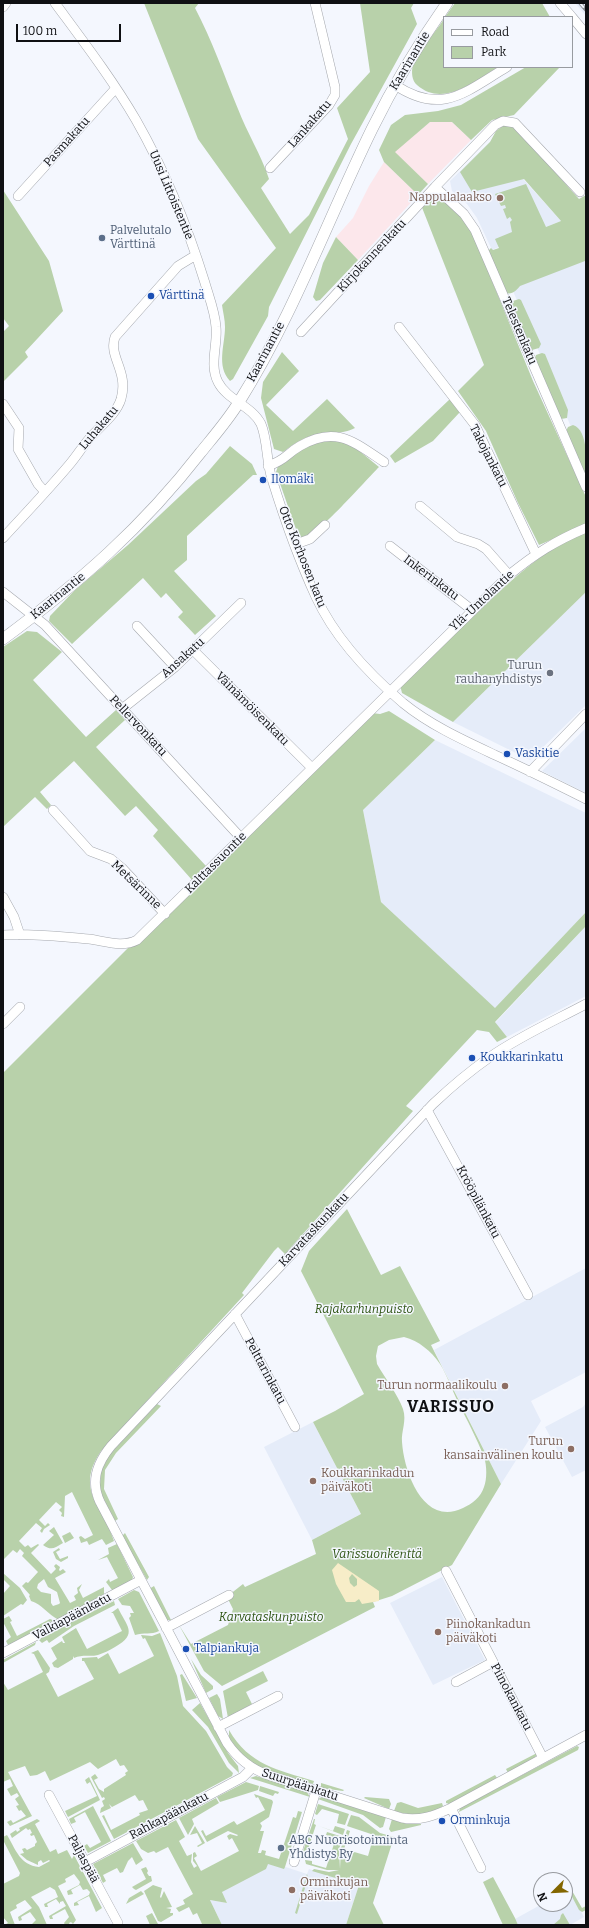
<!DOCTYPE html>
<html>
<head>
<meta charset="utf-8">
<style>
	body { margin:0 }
	#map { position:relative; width:589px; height:1928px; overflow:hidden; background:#f4f7fe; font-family:Bitter,serif }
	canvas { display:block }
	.frame { position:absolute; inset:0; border:4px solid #0f1013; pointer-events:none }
	.legend { position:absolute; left:443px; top:16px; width:130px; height:52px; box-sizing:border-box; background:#f4f7fe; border:1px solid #989ba0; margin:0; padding:5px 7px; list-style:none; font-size:12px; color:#0f1013 }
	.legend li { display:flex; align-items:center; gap:8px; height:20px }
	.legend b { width:20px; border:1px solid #989ba0 }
	.north { position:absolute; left:533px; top:1872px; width:40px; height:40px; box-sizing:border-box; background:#f4f7fe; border:1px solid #989ba0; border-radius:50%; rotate:246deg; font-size:11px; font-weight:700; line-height:16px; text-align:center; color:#0f1013 }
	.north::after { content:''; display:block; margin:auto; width:14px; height:18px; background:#836600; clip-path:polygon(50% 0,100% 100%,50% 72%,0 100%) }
	.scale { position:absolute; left:16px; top:24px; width:105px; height:18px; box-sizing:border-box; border:2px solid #0f1013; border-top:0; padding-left:5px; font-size:12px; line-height:14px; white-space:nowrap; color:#0f1013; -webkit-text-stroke:3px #f4f7fe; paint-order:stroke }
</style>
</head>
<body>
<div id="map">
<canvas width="589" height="1928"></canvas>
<div class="frame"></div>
<ul class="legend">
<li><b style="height:5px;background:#fff"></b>Road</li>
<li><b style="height:11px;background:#b8d1aa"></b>Park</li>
</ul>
<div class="north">N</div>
<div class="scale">100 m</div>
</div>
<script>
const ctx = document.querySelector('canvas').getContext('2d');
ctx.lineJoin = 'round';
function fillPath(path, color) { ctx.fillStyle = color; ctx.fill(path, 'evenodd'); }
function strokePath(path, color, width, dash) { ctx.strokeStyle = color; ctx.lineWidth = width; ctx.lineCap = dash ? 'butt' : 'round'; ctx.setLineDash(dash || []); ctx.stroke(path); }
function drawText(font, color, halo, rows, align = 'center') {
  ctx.font = font + ' Bitter,serif'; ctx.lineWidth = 3; ctx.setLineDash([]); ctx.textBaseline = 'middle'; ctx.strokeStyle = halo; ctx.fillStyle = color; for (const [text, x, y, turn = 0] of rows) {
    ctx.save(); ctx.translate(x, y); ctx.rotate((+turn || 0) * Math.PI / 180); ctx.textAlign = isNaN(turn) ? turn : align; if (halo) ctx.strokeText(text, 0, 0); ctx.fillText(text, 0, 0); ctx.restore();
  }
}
const commercial = new Path2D(`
	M430,122H452L471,140L428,184L394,152Z
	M384,162L418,195L358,260L336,237L353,218L369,186Z`);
const built = new Path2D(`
	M575,3H586V16Z
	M490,142L561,221L492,250L477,218L467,204L452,191L450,181Z
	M586,249V462L510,284Z
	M586,592V705L530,760L453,722Z
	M586,728V793L542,771Z
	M435,740L586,813V912L495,1009L381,902L363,810Z
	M586,926V996L507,1037L495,1023Z
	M586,1268V1372L531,1401L541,1421L501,1484L434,1350Z
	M586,1403V1470L572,1477L545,1427L583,1407Z
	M313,1422L361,1514L312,1540L264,1447Z
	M442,1577L485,1660L433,1685L390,1603Z
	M246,1854L307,1874L309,1869L359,1885L346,1925H222L210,1900L227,1903L222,1893Z
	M569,1889L584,1917L570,1925H518L515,1919L542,1904H565V1892Z`);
const green = new Path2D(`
	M144,3H199L195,8C212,40 224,75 238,109C247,133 261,154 269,179L261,188L290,234L309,215L348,139L337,108L370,72L360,3H414L411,8L417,24L351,144L269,307L268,316L233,379L230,381C216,366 225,345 225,327C225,320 223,312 222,305L276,248L198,139Z
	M455,3H542L550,17H445Z
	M444,19V67H498C475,81 443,108 417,85C412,81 411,72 413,65C420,49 434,34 444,19Z
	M526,67H560L514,115L492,120L471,140L452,122H430L395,152L428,184L418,195L384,162L379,150L391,125L405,115L438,111L461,105Z
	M504,125L514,126L579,199L586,195L585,261L520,286C517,290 512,295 506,293L488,251L491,248L493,250L499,248L495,239L512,232L510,222L512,220L510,217L507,219L503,209L506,208L505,205L501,206L495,194L526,184L546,227L561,221L524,179L472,192L460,172L490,142L496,131Z
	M3,190L49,261L63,311L25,352L28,357L3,382V332L9,326L3,318Z
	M432,196C449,194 464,220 472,232L533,381L586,497V525L539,545L518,503L486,431L458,391L484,365L421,205Z
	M336,237L358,260L320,300L316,301L313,297L323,263Z
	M519,299L521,300L541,344L539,348L532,350L511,304L513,301Z
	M282,352L299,371L266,405L293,431L327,399L355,428C340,435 334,431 319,434C305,436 294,444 283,452L274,449L261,398L263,382Z
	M542,353L545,354L568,410L567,418L561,419L535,358L536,355Z
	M450,399L460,412L433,441L395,463L390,456Z
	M573,425C589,430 586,464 586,477L566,431L568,427Z
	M332,439L352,445L379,467C366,480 316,537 303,539L298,535L276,472L278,466L307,445Z
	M230,446L252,464L257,475H253L187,536V560L174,571L216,616L195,635L178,617L183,612L166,593L161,598L143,578L72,644L49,621L50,616L74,591L128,545L196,481L206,474Z
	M586,531V592L453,722L402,693L400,685C425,662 449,639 474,616C508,583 542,550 586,531Z
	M27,631L37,632L62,652L33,680L86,737L116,710L125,720L96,747L206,866L192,880L153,836L158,830L136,806L125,816L74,761L40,792L51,805L47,809L35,797L3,827V647Z
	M389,711L435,740L363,810L381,902L495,1008L586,912V926L495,1022L507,1037L497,1042L489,1032L477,1030L406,1106L413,1111L285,1254L278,1247L274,1251L242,1293L244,1295L101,1451C74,1491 104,1506 114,1541L106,1545L102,1539L89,1545L87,1541L81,1543L79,1537L81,1536L85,1539L93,1535L72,1492L65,1496L64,1517L61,1516L62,1513L59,1510L62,1507L56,1502L39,1520L45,1526L48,1523L50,1525L44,1529L42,1533L40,1531L42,1528L36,1523L19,1541L25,1547L28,1545L31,1548L38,1544L39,1545L31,1553L51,1574L56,1569L54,1566L56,1564L60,1567L59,1570L60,1571L63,1569L66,1572L55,1578L70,1603L76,1600L74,1596L78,1593L77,1588L82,1584L79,1590L83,1598L104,1587V1594L59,1620C48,1615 42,1604 31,1601L29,1596L30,1595L22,1586L26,1582L28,1583L38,1572L22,1556L24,1553L20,1549L17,1553L13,1550L3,1560V1073L129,947L141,941L372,713L380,714ZM44,1579L48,1587L57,1592L60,1603L59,1604L53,1606L51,1603V1594L41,1592L37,1588L38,1584Z
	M347,1209L381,1275L400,1266L440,1341L431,1345L501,1484L452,1565L392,1596L373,1602L375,1607L222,1686L204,1671L179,1625L191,1644L228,1625L233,1609L228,1599L229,1595L243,1584L245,1587L316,1554L312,1540L361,1514L313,1422L335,1411L364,1394L301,1271L309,1251ZM404,1337C419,1341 431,1351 440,1364C447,1375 452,1390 458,1402C467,1420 477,1439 484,1457C487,1466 487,1479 484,1487C481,1497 472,1504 463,1508C423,1527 404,1472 402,1442C401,1431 407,1421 403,1409C398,1395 385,1378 377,1364L376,1356L378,1346L389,1340Z
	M157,1404L161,1406L116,1453L105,1470L104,1489L118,1519L115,1521L101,1494L100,1485L101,1469L109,1455Z
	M54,1527L63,1543C55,1548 51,1551 43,1545L54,1535L49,1531Z
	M70,1532L74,1538L65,1543L62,1536Z
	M125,1533L149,1577L147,1580L122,1536Z
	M117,1544L133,1577L132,1580L115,1592L112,1590L106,1582L109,1579L110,1582L118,1578L107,1557L98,1560L109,1554L108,1548Z
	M59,1548L60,1550L56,1552L60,1559L68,1556V1558L61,1562L56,1559L53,1552Z
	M3,1573L20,1588L27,1600L23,1605L21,1604L3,1616V1594L10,1586L3,1579Z
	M154,1586L171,1620H167L149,1589Z
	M134,1590L139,1592L159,1631C151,1635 144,1632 135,1635L129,1618L131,1616L130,1613H134L130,1606L122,1605L118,1599Z
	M114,1601L115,1605L74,1626L49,1643L47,1640L42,1643L39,1640L43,1636Z
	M118,1608C126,1625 139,1634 115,1647C110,1650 104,1653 98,1655C90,1657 83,1654 74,1658L73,1656V1659L58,1668L54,1667L52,1663L57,1659L51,1648L62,1641L63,1643H65L62,1637L76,1628L87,1649L122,1631L113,1613H111Z
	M9,1616L12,1621L10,1622L17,1636L50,1619L55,1621L49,1622L46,1626L9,1647L6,1641L11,1637L3,1622V1619Z
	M160,1633L177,1676L183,1706L206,1731L227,1767L233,1773L232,1776L114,1839L102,1816L104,1815L111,1830L140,1815L139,1813L148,1810L143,1800L139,1801L135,1795L112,1807L109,1804L111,1808L100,1813L101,1808L104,1806L102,1801L105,1799L104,1797L102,1798L91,1777L95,1774L98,1778L94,1780L99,1789L104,1792V1789L126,1775L125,1773L128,1771L124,1765L120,1766L116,1759L98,1769L90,1762L50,1781L45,1771L37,1775L30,1776L25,1766L8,1772L32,1816L10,1826L7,1822L11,1820L13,1823L26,1816L21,1810L19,1811L16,1806L19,1805L15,1799L19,1796L17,1793L11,1796L7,1789L13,1786L10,1779L3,1782V1682L8,1690L43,1672L34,1654L31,1653L38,1650L50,1668L49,1672L46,1674L58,1697L94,1679L84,1661H82V1658L97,1657L98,1659L108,1653L119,1674L154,1656L145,1638L143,1639L141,1635L152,1636Z
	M36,1642L35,1645L3,1663V1660Z
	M191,1659L201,1675L213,1686V1689L206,1693Z
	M263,1671L268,1681L246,1692L252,1704L228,1718L223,1691Z
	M182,1674L197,1698L186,1701L180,1675Z
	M217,1694L220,1699L223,1719L218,1716L209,1698Z
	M200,1703L228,1753L238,1766L239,1773L229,1763L208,1727L192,1710Z
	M229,1730C249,1765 278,1770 314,1781L313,1784L262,1769L249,1761L237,1750L229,1738Z
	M577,1746L579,1747L578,1750L459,1812L460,1808Z
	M537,1753L535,1758L508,1773L506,1769Z
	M495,1775L497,1778L449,1804L446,1803V1801Z
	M256,1776L307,1792L310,1797L250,1778Z
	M89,1777L100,1800L68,1817L65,1811L97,1796L90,1782L87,1784L85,1780Z
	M246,1782L259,1786L258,1790L220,1802L217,1797Z
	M321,1783L341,1789L344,1790L343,1791L321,1788Z
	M260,1786L279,1792L278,1794L275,1793L273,1796L259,1791Z
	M254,1794L272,1800L273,1802L269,1817L260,1823L262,1826L260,1831H264L258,1853H261L262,1850L266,1851L265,1855L279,1859L293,1817L296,1818L298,1811L302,1812L285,1867L284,1869L268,1864L266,1869L222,1892L227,1903L210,1900L222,1925H200L202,1924L197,1913L193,1915L189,1907L179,1912L176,1908L185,1904L183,1900L193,1894L168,1847L156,1853L154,1851L148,1853L141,1849L136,1841L176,1820L185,1837L179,1841L187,1856L192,1854L191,1862L194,1868L197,1866L193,1861V1853L195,1852L197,1856L194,1858L201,1871L239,1851L232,1838L229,1840L227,1836L230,1834L237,1836L238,1835L228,1831L207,1842L201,1831L203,1830L206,1836L234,1821L237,1825L265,1810L258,1797L256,1798Z
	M322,1797L386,1817L383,1827L380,1828L363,1815L318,1799Z
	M365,1797L389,1799L391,1804L389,1809L364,1798Z
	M216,1798L219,1803L192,1819L194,1824L188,1835L179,1818Z
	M401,1802L418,1808L442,1803L443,1806C429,1817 410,1816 394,1811L397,1803Z
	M318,1804L349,1814L345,1825L337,1823L339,1814L322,1809L317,1815L315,1814Z
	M93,1806L111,1841L88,1853L84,1846L87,1844L90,1848L101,1842L85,1812L74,1818L76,1822L71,1824L69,1819Z
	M351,1815L359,1817L380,1833L394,1837L373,1903L384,1925H346L359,1885L312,1871L314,1869L329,1872L339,1870H327L306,1864L305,1860L312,1861V1864L326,1868L336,1838L326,1835L327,1832L343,1837L339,1849L340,1869L341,1848L347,1830L350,1831L344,1849L368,1856L374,1835L347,1826Z
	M37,1819L40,1821L35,1824L50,1852L56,1849L58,1854L67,1850L72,1859L74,1855L102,1908L96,1912L89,1896L77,1902L79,1905L74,1906V1903L89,1895L90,1892L87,1889L83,1890L80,1885L71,1890L73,1894L68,1895L67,1891L79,1885L80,1882L74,1874L65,1879L66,1882L58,1886L76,1920L73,1924L71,1922L69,1923L70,1925H65L64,1923L69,1917L65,1909L52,1916L53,1919H50L49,1916L66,1906L63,1901L60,1902V1904L56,1899L47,1904L48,1907H45L44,1904L58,1897L55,1890L50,1887L31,1897L39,1907L47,1925H31L36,1920L30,1912L21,1917L22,1920L19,1921L18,1917L32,1908L25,1900L16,1905L17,1908L10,1912L15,1925H4L8,1923L3,1917V1884L19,1876L20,1873L3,1840V1837L7,1835C16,1850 20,1865 39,1867L50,1861L49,1860L43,1863L41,1860L38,1862V1865L27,1860L20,1854L24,1853L22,1849L25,1848L27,1850L35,1846V1844L37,1842L34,1835L31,1836L30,1834L32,1833L30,1829L28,1830L26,1828L12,1838L10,1834L16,1830L17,1832L20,1830L19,1828Z
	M314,1819H315L314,1824L316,1825L305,1858L302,1854Z
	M392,1819L407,1824H421V1825L391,1832L389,1829Z
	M195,1826L205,1843L198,1847L197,1846L202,1843L197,1833L190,1835Z
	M319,1826L333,1831L335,1826L345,1829L343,1835Z
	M133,1843L143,1860L136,1865L132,1857L128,1861L123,1872L120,1873L117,1868L103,1875L106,1881L103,1883L93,1864Z
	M146,1867L148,1871L147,1873L149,1876H151L152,1881L136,1890L134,1889L132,1887L146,1879L141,1869Z
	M307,1874L308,1878L297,1914L295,1913Z
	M493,1877L515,1918L518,1925H503L483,1882Z
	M153,1885L162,1888L160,1897L161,1898L164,1891L172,1907L166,1908L171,1909L170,1913H173V1915L161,1922L158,1921L144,1891Z
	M571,1889L582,1908L586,1906V1910L582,1912L579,1910L569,1891L565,1893Z
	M141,1891L144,1894L126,1904L129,1898Z
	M152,1913L158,1924L157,1925H150L146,1916Z
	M563,1913L570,1925H553L560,1919L561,1915Z`);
const sand = new Path2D(`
	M338,1563L379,1591V1601L362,1604L359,1599L355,1602H346L336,1584L332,1570ZM352,1574L357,1579V1585L354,1587L350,1583L349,1578Z`);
const minor = new Path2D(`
	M55,3C83,41 112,79 136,120C164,169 188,228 205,283C209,297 215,312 216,327C218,344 209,365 218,382C227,400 252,406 261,424C268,441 266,461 272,479C284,518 299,560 316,597C335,638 369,674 403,703C430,725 463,740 495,755C526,769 556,784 586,799
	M560,3L572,17
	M3,7L6,3
	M572,17L586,34
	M395,85C442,116 465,92 507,67
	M270,168L329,105L335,95V87L315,3
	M435,187L464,214L475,230L586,487
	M18,196L116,88
	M399,327L475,425L536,554
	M301,332L435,187L495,125L503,121L515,123L580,192
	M3,404L19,428L18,449L38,484L45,492
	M268,466C286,460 286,454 300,446C336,425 354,442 384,462
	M420,506L457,537L478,544L486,549L509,575
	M3,538C25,514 48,490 69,465C76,457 82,447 89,439C100,426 116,415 121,399C129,371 108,357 115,337L178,266L196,255
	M296,544L310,539L325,525
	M390,546L472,610
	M3,592L45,625L241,838
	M137,626L175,667
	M193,650L312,768
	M122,709L175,667L241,603
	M530,772L586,714
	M53,810L90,851L111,859L122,868L165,914
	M3,897L14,917L20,935
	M3,935C31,933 61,937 89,939C105,941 122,948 137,940L509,575C535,554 555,541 586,528
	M586,1004C554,1021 520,1036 490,1057C470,1071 451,1087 433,1104L111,1446C97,1463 90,1481 100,1502L227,1743C238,1759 251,1769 268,1775L402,1818C420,1821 434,1816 451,1808L586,1735
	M3,1024L20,1007
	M427,1110L528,1295
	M235,1314L295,1427
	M446,1571L543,1758
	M166,1628L229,1595
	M3,1653L141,1580
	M456,1682L493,1662
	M218,1727L278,1696
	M49,1795L118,1923
	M451,1808L481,1868
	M85,1862L243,1777L252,1768
	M294,1862L316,1791`);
const major = new Path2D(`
	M3,639C80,582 142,528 201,452C214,436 228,420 239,402C293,316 328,219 372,129C394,84 419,43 447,3`);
const rail = new Path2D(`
	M580,3L586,10`);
const markers = [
	[500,198,4,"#8d6e63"],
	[102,238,4,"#5c6f8a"],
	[151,296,4,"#1a4fb4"],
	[263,480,4,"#1a4fb4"],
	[550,673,4,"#6b7280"],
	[507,754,4,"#1a4fb4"],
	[472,1058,4,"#1a4fb4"],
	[505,1386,4,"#8d6e63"],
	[571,1449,4,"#8d6e63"],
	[313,1481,4,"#8d6e63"],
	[438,1632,4,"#8d6e63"],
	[186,1649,4,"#1a4fb4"],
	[442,1821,4,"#1a4fb4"],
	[281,1848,4,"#5c6f8a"],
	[292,1890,4,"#8d6e63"]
];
const streetNames = [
	["Kaarinantie",410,61,-59],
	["Lankakatu",310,124,-49],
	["Pasmakatu",67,142,-48],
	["Uusi Littoistentie",171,195,67],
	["Kirjokannenkatu",372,256,-47],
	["Telestenkatu",519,331,67],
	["Kaarinantie",266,352,-62],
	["Luhakatu",99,428,-50],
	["Takojankatu",488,456,63],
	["Otto Korhosen katu",302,557,68],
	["Inkerinkatu",431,578,37],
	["Kaarinantie",58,596,-39],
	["Ylä-Untolantie",482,601,-43],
	["Ansakatu",183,658,-42],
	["Väinämöisenkatu",252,709,45],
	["Pellervonkatu",138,726,47],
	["Kalttassuontie",216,863,-45],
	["Metsärinne",136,885,44],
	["Krööpilänkatu",478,1202,62],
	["Karvataskunkatu",314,1230,-47],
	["Pelttarinkatu",265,1371,62],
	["Valkiapäänkatu",72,1617,-28],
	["Piinokankatu",511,1697,62],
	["Suurpäänkatu",300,1785,18],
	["Rahkapäänkatu",169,1816,-28],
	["Paljaspää",83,1859,62]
];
const educationNames = [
	["Nappulalaakso",492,198],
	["Turun normaalikoulu",497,1386],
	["Turun",563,1442],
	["kansainvälinen koulu",563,1456],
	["Koukkarinkadun",321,1474,"left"],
	["päiväkoti",321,1488,"left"],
	["Piinokankadun",446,1625,"left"],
	["päiväkoti",446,1639,"left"],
	["Orminkujan",300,1883,"left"],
	["päiväkoti",300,1897,"left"]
];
const serviceNames = [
	["Palvelutalo",110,231],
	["Värttinä",110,245],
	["ABC Nuorisotoiminta",289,1841],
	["Yhdistys Ry",289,1855]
];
const transitNames = [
	["Värttinä",159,296],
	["Ilomäki",271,480],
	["Vaskitie",515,754],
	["Koukkarinkatu",480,1058],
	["Talpiankuja",194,1649],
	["Orminkuja",450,1821]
];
const worshipNames = [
	["Turun",542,666],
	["rauhanyhdistys",542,680]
];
const parkNames = [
	["Rajakarhunpuisto",364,1310],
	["Varissuonkenttä",377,1555],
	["Karvataskunpuisto",271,1618]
];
const districtNames = [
	["VARISSUO",451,1408]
];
fillPath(commercial, '#fce7eb');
fillPath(built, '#e5ecf9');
fillPath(green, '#b8d1aa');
fillPath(sand, '#f7edc8');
strokePath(minor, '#a5a8ae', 10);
strokePath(major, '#a5a8ae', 12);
strokePath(minor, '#fff', 9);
strokePath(major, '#fff', 11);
strokePath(rail, '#85878c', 3.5);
strokePath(rail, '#f4f7fe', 2, [6]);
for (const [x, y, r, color] of markers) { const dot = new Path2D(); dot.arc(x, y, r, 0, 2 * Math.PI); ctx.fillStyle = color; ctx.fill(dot); strokePath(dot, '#f4f7fe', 1.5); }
drawText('12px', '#0f1013', '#f4f7fe', streetNames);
drawText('12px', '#785e54', '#f4f7fe', educationNames, 'right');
drawText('12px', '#4e5e75', '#f4f7fe', serviceNames, 'left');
drawText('12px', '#164399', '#f4f7fe', transitNames, 'left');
drawText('12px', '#5b616d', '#f4f7fe', worshipNames, 'right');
drawText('italic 12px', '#2f5514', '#f4f7fe', parkNames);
ctx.letterSpacing = '1px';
drawText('bold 16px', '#0f1013', '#f4f7fe', districtNames);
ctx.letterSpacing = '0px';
</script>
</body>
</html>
